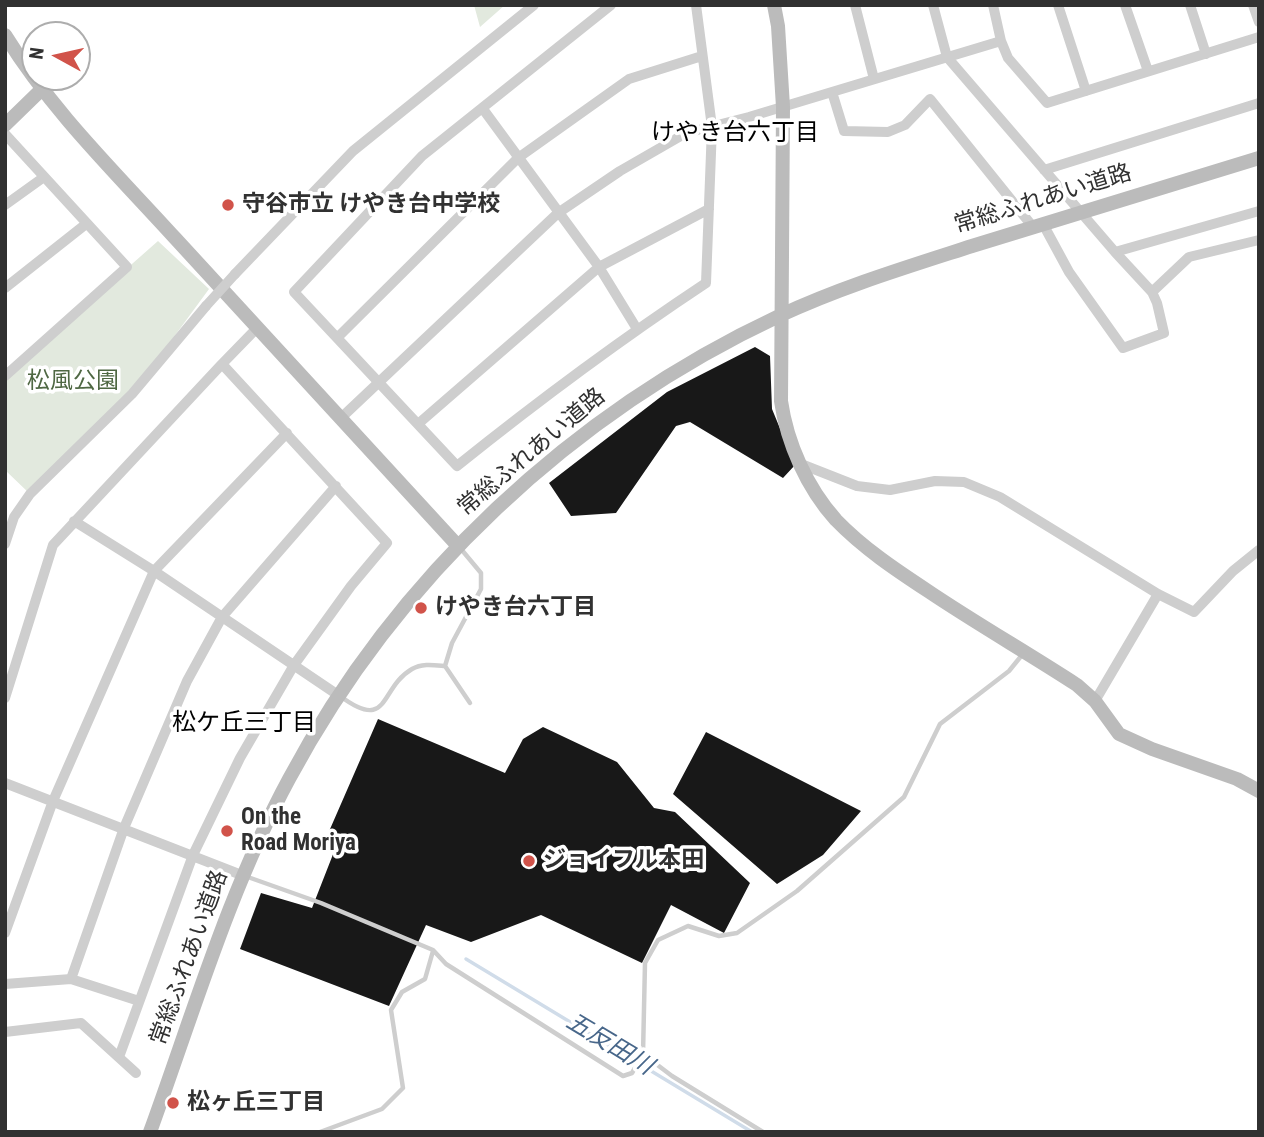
<!DOCTYPE html>
<html>
<head>
<meta charset="utf-8">
<style>
	body { margin:0 }
	#map { position:relative; width:1264px; height:1137px; overflow:hidden; background:#fff; font-family:"Roboto Condensed",sans-serif }
	canvas { display:block }
	.frame { position:absolute; inset:0; border:7px solid #313131; pointer-events:none }
	.north { position:absolute; left:21px; top:21px; width:70px; height:70px; box-sizing:border-box; background:#fff; border:2px solid #adadad; border-radius:50%; rotate:278deg; font-size:19px; font-weight:700; line-height:28px; text-align:center; color:#313131 }
	.north::after { content:''; display:block; margin:auto; width:24px; height:32px; background:#d1534a; clip-path:polygon(50% 0,100% 100%,50% 72%,0 100%) }
</style>
</head>
<body>
<div id="map">
<canvas width="1264" height="1137"></canvas>
<div class="frame"></div>
<div class="north">N</div>
</div>
<script>
const ctx = document.querySelector('canvas').getContext('2d');
ctx.lineJoin = 'round';
function fillPath(path, color) { ctx.fillStyle = color; ctx.fill(path, 'evenodd'); }
function strokePath(path, color, width, dash) { ctx.strokeStyle = color; ctx.lineWidth = width; ctx.lineCap = dash ? 'butt' : 'round'; ctx.setLineDash(dash || []); ctx.stroke(path); }
function drawText(font, color, halo, rows, align = 'center') {
  ctx.font = font + ' "Roboto Condensed","Noto Sans JP",sans-serif'; ctx.lineWidth = 7; ctx.setLineDash([]); ctx.textBaseline = 'middle'; ctx.strokeStyle = halo; ctx.fillStyle = color; for (const [text, x, y, turn = 0] of rows) {
    ctx.save(); ctx.translate(x, y); ctx.rotate((+turn || 0) * Math.PI / 180); ctx.textAlign = isNaN(turn) ? turn : align; if (halo) ctx.strokeText(text, 0, 0); ctx.fillText(text, 0, 0); ctx.restore();
  }
}
const green = new Path2D(`
	M474,5H505L480,27Z
	M158,241L209,289L132,394L30,494L5,470V376Z`);
const stream = new Path2D(`
	M466,959L752,1132`);
const building = new Path2D(`
	M755,347L770,356L772,409L795,465L783,478L690,422L676,426L616,513L571,516L549,483L667,392Z
	M378,719L505,773L523,739L543,727L617,762L654,808L675,812L750,883L724,933L671,905L642,963L541,915L471,942L426,925L389,1006L240,949L261,893L312,908L339,839L327,836Z
	M706,732L861,811L823,855L777,884L673,794Z`);
const lane = new Path2D(`
	M461,549L481,573V589L452,643L445,666L470,703
	M340,696C390,733 379,688 412,669C422,663 434,665 445,666
	M245,876L321,903L433,950L446,964L623,1076L632,1073L643,1054L672,1076L763,1132
	M643,1054L645,963L658,940L688,926L719,936L737,933L797,891L904,797L940,724L1009,671L1022,655
	M320,1132L382,1109L403,1088L391,1010L402,992L425,979L433,951`);
const street = new Path2D(`
	M611,5L422,156L294,292L457,466C538,401 620,340 706,283L712,127L696,5
	M855,5L874,79
	M933,5L947,57L1115,252L1152,292L1189,257L1259,240
	M993,5L1001,41L1008,58L1047,103L1259,37
	M1058,5L1086,91
	M1125,5L1148,71
	M1190,5L1206,54
	M1253,5L1259,22
	M832,92L844,131L888,132L905,125L930,99L1033,227
	M483,109L599,267L637,329
	M5,134L127,267L5,376
	M1044,170L1259,103
	M5,205L44,177
	M1043,224L1069,272L1123,348L1164,333L1157,303L1152,292
	M1115,252L1259,211
	M235,274L353,151L534,5
	M5,288L86,224
	M338,337L518,158L629,79L702,56
	M342,417L558,213L620,171L686,133L749,117L1001,41
	M418,424L599,267L709,209
	M801,464L857,486L890,490L935,481L964,482L1000,497L1158,594L1194,612L1233,571L1259,550
	M74,521L154,571L338,695
	M5,544L14,517L30,494L132,394L206,306
	M5,698L53,545L222,364
	M1095,701L1158,594
	M5,783L244,876
	M5,933L53,801L154,571L287,433
	M71,979L124,828L187,681L222,617L336,486
	M5,984L71,979L139,1001
	M5,1032L81,1023L136,1073
	M119,1057L193,855L240,758L294,665L351,586L387,543L222,364L257,328`);
const secondary = new Path2D(`
	M774,5L778,26L783,107L781,401C787,443 807,488 836,520C863,548 896,570 928,591C977,624 1028,653 1077,685L1095,701L1119,734L1152,749L1237,779L1259,791
	M5,35C52,111 115,172 175,238C269,341 364,443 458,546
	M5,125L41,90
	M150,1132C193,1014 229,890 289,779C397,577 572,413 779,316C841,287 907,267 972,246C1067,216 1163,187 1259,158`);
const streetBridge = new Path2D(`
	M206,306L235,274`);
const markers = [
	[228,205,7,"#d1534a"],
	[421,608,7,"#d1534a"],
	[227,831,7,"#d1534a"],
	[529,861,7,"#d1534a"],
	[173,1103,7,"#d1534a"]
];
const streetNames = [
	["常総ふれあい道路",1043,200,-17],
	["常総ふれあい道路",532,453,-40],
	["常総ふれあい道路",190,958,-70]
];
const poiNames = [
	["守谷市立 けやき台中学校",242,205],
	["けやき台六丁目",435,608],
	["On the",241,818],
	["Road Moriya",241,844],
	["ジョイフル本田",543,861],
	["松ヶ丘三丁目",187,1103]
];
const parkNames = [
	["松風公園",73,382]
];
const neighbourhoodNames = [
	["けやき台六丁目",735,134],
	["松ケ丘三丁目",244,724]
];
const waterNames = [
	["五反田川",609,1045,31]
];
fillPath(green, '#e2e9de');
strokePath(stream, '#d0dce9', 3.5);
fillPath(building, '#181818');
strokePath(lane, '#cecece', 4.5);
strokePath(street, '#cecece', 10);
strokePath(secondary, '#bbb', 14);
strokePath(streetBridge, '#cecece', 10);
for (const [x, y, r, color] of markers) { const dot = new Path2D(); dot.arc(x, y, r, 0, 2 * Math.PI); ctx.fillStyle = color; ctx.fill(dot); strokePath(dot, '#fff', 2.5); }
drawText('23px', '#313131', '#fff', streetNames);
drawText('bold 23px', '#313131', '#fff', poiNames, 'left');
drawText('23px', '#4f6843', '#fff', parkNames);
drawText('24px', '#000', '#fff', neighbourhoodNames);
drawText('italic 24px', '#48678a', '#fff', waterNames);
</script>
</body>
</html>
